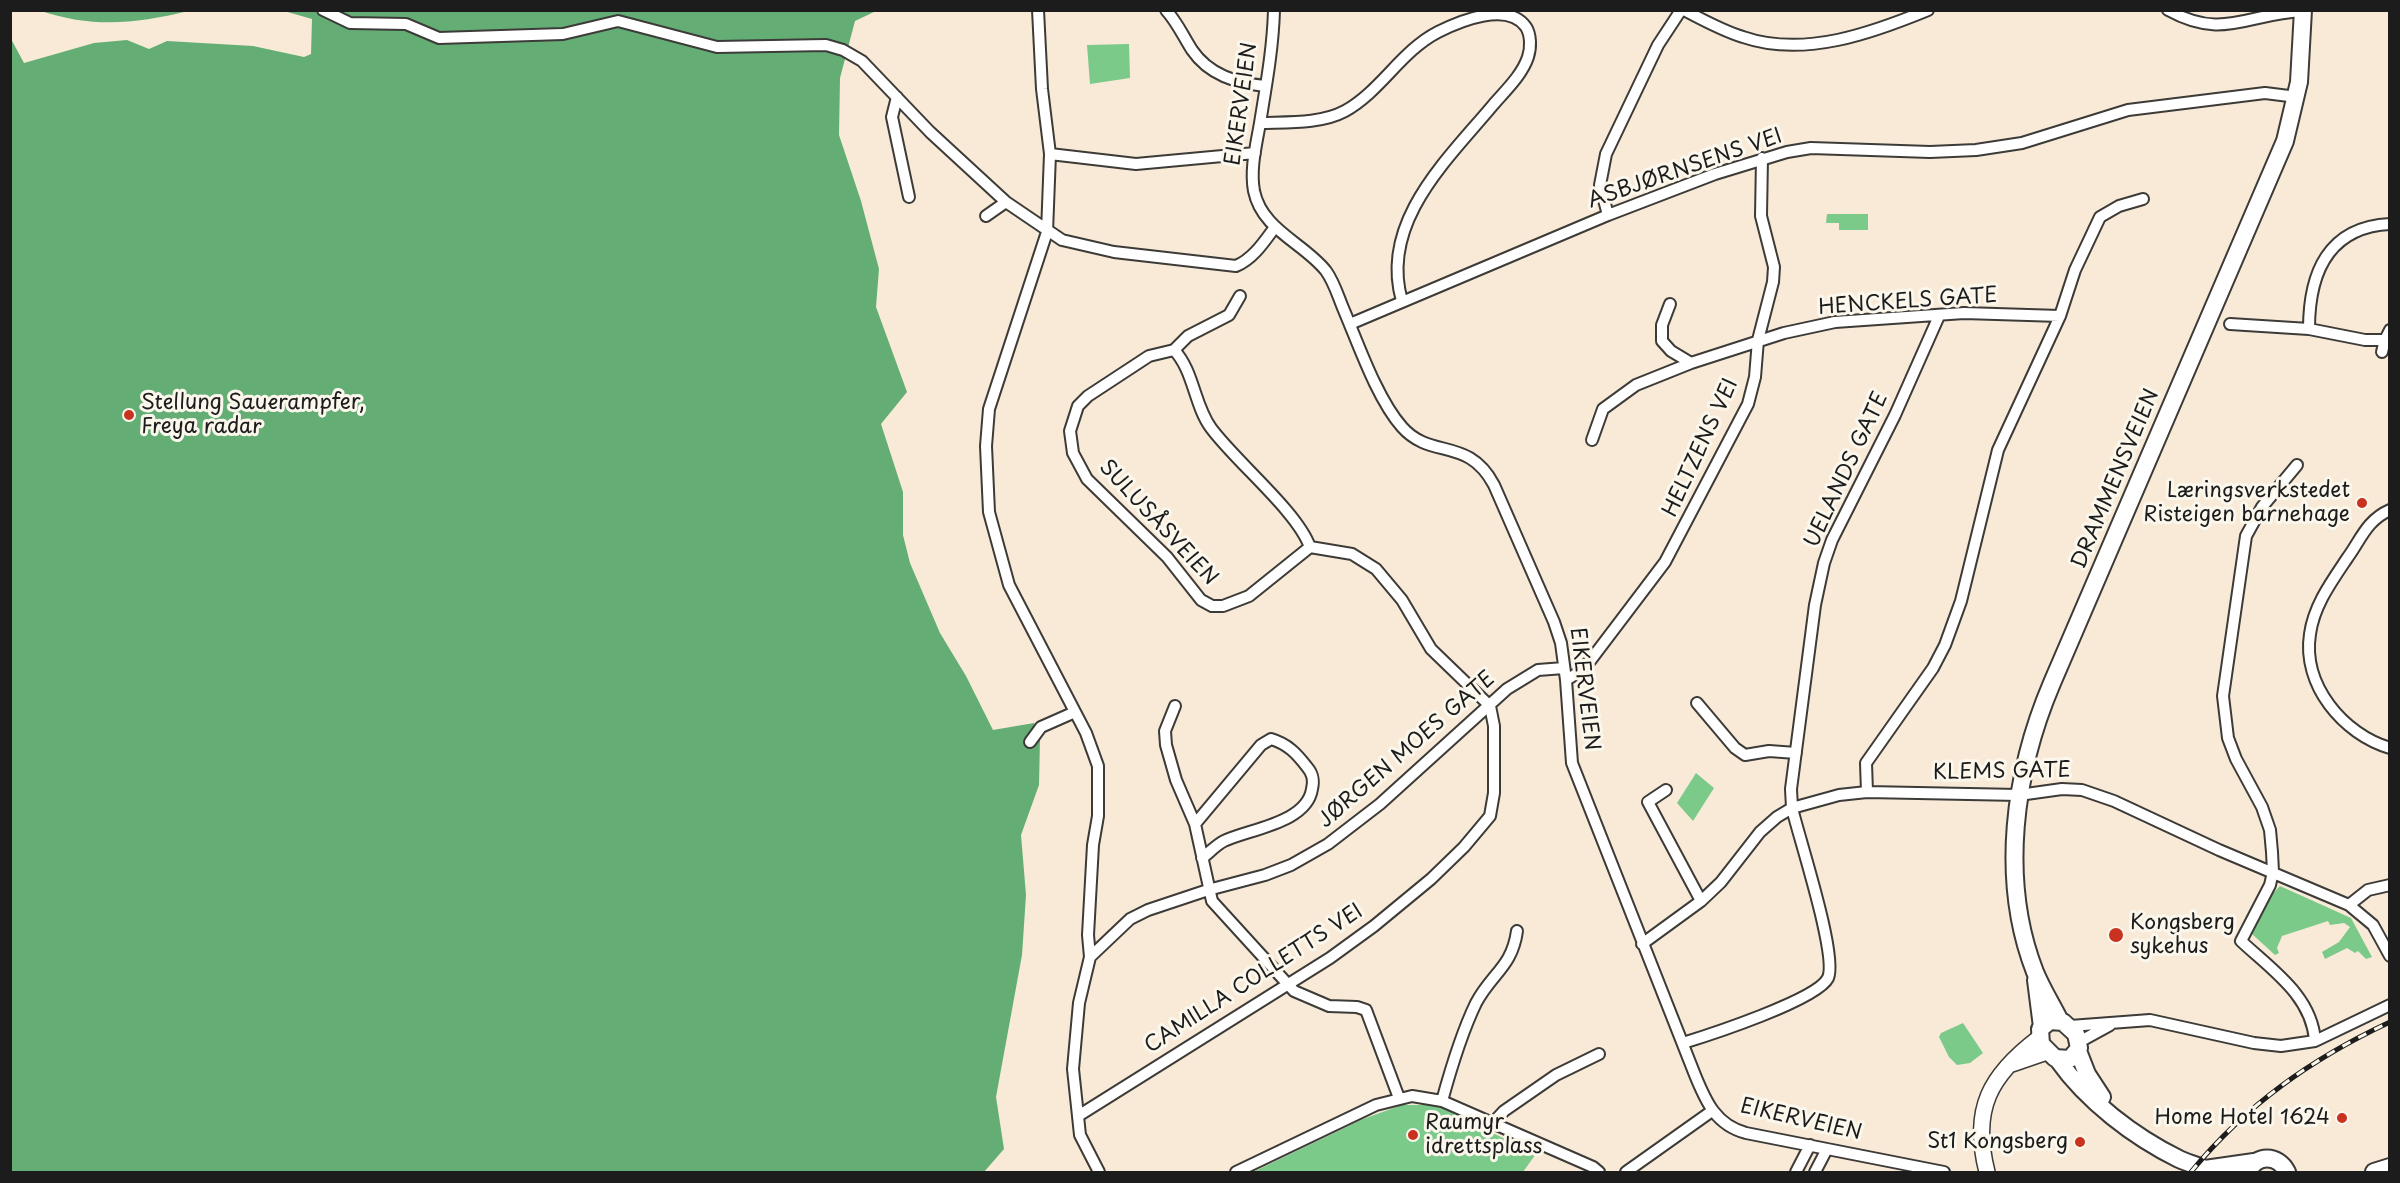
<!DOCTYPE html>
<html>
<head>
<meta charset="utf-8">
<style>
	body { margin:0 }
	#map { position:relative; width:2400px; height:1183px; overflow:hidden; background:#f8ead7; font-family:"Playpen Sans",sans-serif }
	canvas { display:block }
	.frame { position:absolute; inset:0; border:12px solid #1c1c1c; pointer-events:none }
</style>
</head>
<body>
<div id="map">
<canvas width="2400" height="1183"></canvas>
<div class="frame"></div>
</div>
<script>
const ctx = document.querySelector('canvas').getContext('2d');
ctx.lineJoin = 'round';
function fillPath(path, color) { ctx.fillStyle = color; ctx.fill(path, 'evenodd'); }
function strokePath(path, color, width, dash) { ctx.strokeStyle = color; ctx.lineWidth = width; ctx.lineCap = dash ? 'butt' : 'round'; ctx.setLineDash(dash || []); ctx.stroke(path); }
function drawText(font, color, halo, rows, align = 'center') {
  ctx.font = font + ' "Playpen Sans",sans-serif'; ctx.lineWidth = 6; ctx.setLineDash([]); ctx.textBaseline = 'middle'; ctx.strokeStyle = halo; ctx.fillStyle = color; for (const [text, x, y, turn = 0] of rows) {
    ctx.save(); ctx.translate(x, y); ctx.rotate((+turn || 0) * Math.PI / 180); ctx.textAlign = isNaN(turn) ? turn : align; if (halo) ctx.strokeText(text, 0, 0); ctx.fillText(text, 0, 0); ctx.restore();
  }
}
const green = new Path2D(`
	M1129,44L1130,78L1090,84L1087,45Z
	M1827,214H1868V230H1839V223H1826Z
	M1696,773L1714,788L1693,821L1677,803Z
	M2280,886L2351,918L2372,957L2366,959L2358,951L2355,953L2347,948L2325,959L2322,952L2339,942L2350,927L2344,923L2330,925L2328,921L2282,936L2277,948L2279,953L2275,955L2252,934L2271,895Z
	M1963,1023L1983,1053L1970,1063L1957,1065L1949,1057L1939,1037L1941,1033Z
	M1402,1105H1436L1507,1140L1538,1151L1523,1172H1253L1363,1119Z`);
const forest = new Path2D(`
	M41,11H188C136,24 92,28 41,11Z
	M284,11H876L855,21L840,78L839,135L861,201L879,269L876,307L907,392L881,424L903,492V535L910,563L940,633L966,676L993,730L1034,723L1040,738L1039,785L1021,835L1026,895L1022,955L996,1097L1004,1149L984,1172H11L10,37L24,63L94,43L127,40L149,49L167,41L253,46L304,57L311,54L312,19Z`);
const minor = new Path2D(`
	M323,10L350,23L406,24L439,38L563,34L618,21L717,47L826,45L843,50L862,61L930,132L1006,202L1062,240L1114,252L1236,266C1253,259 1264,242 1275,227
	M1038,10L1042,89L1050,154L1047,232L989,409L986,446L989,512L1009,585L1086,733L1098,766V816L1093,845L1088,935L1090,957
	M1166,10C1177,22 1183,36 1192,50C1209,75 1236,83 1265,86
	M1274,10C1273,48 1266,86 1260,123C1256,146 1250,169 1254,191C1262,230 1304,243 1326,271C1334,282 1338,296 1343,308C1358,343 1377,399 1402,427C1431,460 1468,436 1494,485L1554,622L1561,643L1566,680L1572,763L1695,1075C1706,1102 1716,1125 1746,1133L1944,1172
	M1684,10C1703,20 1723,31 1743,37C1804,58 1872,33 1928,10
	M2168,10C2224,41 2247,13 2304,11
	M897,97L892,117L909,197
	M1260,123C1287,122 1321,124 1345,111C1381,91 1401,51 1438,32C1460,21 1508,1 1526,27C1531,35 1531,48 1528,57C1522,75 1506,90 1493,105C1448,159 1379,222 1402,301
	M1050,154L1136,164L1255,153
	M1608,215L1600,185L1606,154L1658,45L1681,10
	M986,216L1006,202
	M1240,296L1229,315L1188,336L1174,350L1149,356L1088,396L1078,406L1070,431L1073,453L1087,479L1167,557L1201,600L1212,606H1223L1249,596L1310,547
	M1670,304L1662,325V341L1671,351L1691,363
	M1350,324L1608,215L1715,174L1787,152L1811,148L1930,152L1976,150L2022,143L2128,110L2265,93L2297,97
	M2230,324L2309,329L2365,340H2385L2390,330
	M2309,329C2309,273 2328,227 2390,224
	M1174,350C1194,371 1194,405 1211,428C1236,462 1297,511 1310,547
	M2382,352L2385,340
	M1592,440L1603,409L1636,385L1691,363L1784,333L1835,322L1964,313L2060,316
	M2297,465L2262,507L2246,536L2223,696L2228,738L2236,759L2262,807L2270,830L2272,852L2273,872L2270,885L2241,941C2272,970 2312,996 2315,1041
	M2390,510C2367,520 2361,539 2348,557C2332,581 2314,605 2310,634C2302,685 2343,734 2390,748
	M1566,680L1578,673L1590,661L1665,562L1748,404L1755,377L1758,340L1773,282L1774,267L1761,216L1762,158
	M1697,703L1735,748L1745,755L1769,751L1796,753
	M1175,706L1165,731L1166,745L1176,780L1195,824L1212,901L1294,991L1329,1006L1357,1007L1366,1010L1399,1098
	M1030,742L1041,727L1075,712
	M1666,790L1648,802L1701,901
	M1867,792L1866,763L1933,668L1945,645L1961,601L1998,450L2060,316L2075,270L2100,217L2119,206L2143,199
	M1195,824L1261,745L1271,739C1288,744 1297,754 1307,767C1313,774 1314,780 1312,789C1307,823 1249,829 1224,841C1216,845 1209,853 1202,858
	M2349,905L2373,925L2390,956
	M1642,944L1701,901L1721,882L1760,832L1777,817L1792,808L1839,795L1867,792L2019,795L2062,789L2082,790L2114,801L2219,850L2349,905L2368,890L2390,885
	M2070,1026L2150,1020L2254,1043L2281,1046L2315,1041L2390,1005
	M2079,1042L2110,1025
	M1683,1043C1709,1035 1817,1000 1828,978C1838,956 1799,838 1792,808L1791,789L1815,605L1824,563L1832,540L1895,415L1939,316
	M1442,1101C1451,1068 1461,1034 1476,1003C1492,973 1512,967 1517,931
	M1078,1116L1330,958L1374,926L1431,879L1464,847L1490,816L1494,793V726L1490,706L1431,649L1402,600L1376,569L1352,554L1310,547
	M1492,1124L1504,1111L1556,1075L1599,1054
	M1099,1172L1080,1135L1073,1069L1079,1003L1090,957L1130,919L1148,910L1208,890L1265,875L1291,865L1328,844L1380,804L1507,689L1538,670L1564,668
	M1236,1172L1376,1105L1412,1096L1442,1101L1593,1167L1599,1172
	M1626,1172L1712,1111
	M1796,1172L1810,1145
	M1815,1172L1827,1149`);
const secondary = new Path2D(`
	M2012,1064L2047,1052
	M1987,1172C1971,1109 1990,1075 2039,1038`);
const primary = new Path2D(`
	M2036,980L2042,1027
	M2050,1021L2063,1022L2076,1034L2079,1048L2070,1059L2055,1058L2041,1044L2040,1029Z
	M2060,1021C2052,1005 2042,989 2035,972C1999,880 2014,772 2052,683L2285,141L2299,82L2303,10
	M2078,1051L2087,1074L2102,1097
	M2058,1060C2087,1101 2134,1137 2179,1159C2190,1164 2202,1167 2213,1172
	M2205,1169L2254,1162
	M2248,1172C2256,1154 2278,1154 2287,1172
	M2374,1172L2390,1167`);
const rail = new Path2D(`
	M2191,1172C2246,1105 2311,1059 2390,1022`);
const markers = [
	[129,415,6,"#c8321e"],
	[2362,503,6,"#c8321e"],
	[2116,935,8,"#c8321e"],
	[2342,1118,6,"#c8321e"],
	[1413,1135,6,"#c8321e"],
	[2080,1142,6,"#c8321e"]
];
const streetNames = [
	["EIKERVEIEN",1242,104,-82],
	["ASBJØRNSENS VEI",1685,169,-19],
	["HENCKELS GATE",1908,302,-4],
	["HELTZENS VEI",1701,448,-65],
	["UELANDS GATE",1847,470,-65],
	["DRAMMENSVEIEN",2116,479,-67],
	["SULUSÅSVEIEN",1158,523,47],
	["EIKERVEIEN",1584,689,83],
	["JØRGEN MOES GATE",1407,750,-41],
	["KLEMS GATE",2002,772,-1],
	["CAMILLA COLLETTS VEI",1254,979,-33],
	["EIKERVEIEN",1801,1120,13]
];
const poiNames = [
	["Stellung Sauerampfer,",141,403],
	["Freya radar",141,427],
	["Læringsverkstedet",2350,491,"right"],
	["Risteigen barnehage",2350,515,"right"],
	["Kongsberg",2130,923],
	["sykehus",2130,947],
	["Home Hotel 1624",2330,1118,"right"],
	["Raumyr",1425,1123],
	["idrettsplass",1425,1147],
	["St1 Kongsberg",2068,1142,"right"]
];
fillPath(green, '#7bca8a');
fillPath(forest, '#64ae76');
strokePath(minor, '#3d3b38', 14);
strokePath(secondary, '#3d3b38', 18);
strokePath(primary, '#3d3b38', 20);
strokePath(minor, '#fff', 10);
strokePath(secondary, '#fff', 15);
strokePath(primary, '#fff', 16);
strokePath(rail, '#1c1c1c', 5);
strokePath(rail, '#fbf7ec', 3, [9]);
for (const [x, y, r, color] of markers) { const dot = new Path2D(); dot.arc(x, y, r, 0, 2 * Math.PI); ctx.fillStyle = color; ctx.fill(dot); strokePath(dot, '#fbf7ec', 2); }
drawText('21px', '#1c1c1c', '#fbf7ec', streetNames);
drawText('21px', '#1c1c1c', '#fbf7ec', poiNames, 'left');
</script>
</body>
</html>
